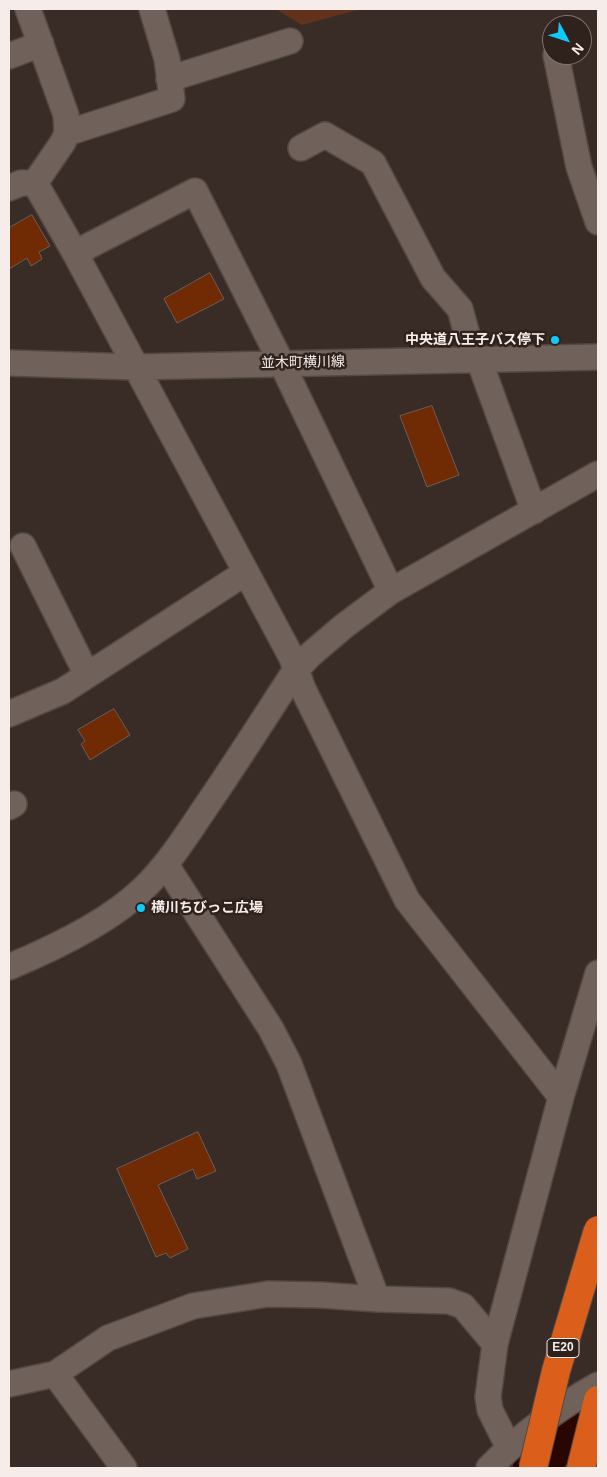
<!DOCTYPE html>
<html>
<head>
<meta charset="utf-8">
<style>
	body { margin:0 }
	#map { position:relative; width:607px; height:1477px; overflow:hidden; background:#392c26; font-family:Helvetica,sans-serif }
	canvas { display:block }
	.frame { position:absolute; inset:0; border:10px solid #f6ece9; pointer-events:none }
	.north { position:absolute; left:542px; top:15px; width:50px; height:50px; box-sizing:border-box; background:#2f221d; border:1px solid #7f736f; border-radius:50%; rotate:130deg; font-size:14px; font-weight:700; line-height:20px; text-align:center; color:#f6ece9 }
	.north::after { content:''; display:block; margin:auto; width:18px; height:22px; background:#11cafb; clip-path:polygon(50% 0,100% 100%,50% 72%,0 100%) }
</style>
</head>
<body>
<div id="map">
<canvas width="607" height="1477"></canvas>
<div class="frame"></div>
<div class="north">N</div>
</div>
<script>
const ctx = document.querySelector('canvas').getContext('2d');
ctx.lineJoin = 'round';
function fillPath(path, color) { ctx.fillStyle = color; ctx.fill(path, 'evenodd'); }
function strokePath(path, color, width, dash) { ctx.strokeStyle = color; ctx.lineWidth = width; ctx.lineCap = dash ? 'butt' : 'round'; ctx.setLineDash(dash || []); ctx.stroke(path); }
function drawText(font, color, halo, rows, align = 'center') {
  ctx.font = font + ' Helvetica,"Noto Sans JP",sans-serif'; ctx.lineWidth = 5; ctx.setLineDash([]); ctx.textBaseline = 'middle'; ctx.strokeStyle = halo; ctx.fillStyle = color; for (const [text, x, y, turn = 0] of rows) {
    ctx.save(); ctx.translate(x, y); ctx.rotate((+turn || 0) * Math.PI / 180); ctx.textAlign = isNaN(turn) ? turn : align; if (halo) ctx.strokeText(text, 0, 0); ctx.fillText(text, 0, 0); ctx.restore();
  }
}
const green = new Path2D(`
	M276,9H361L302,25Z`);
const river = new Path2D(`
	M533,1468L558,1445L598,1420`);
const building = new Path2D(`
	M32,215L50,246L39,252L42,259L31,266L27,258L9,269V228Z
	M210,273L224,299L177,323L164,299Z
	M432,406L459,475L427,487L400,416Z
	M114,709L130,735L90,760L81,744L85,741L78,730Z
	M198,1132L216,1171L197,1179L193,1169L158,1185L188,1249L170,1258L166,1253L156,1257L117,1169Z`);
const minor = new Path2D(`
	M28,9L66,115L67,133L63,142L35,183
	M556,55L579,167L598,222
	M9,56L41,44
	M169,79L290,41
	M67,133L172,99L167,59L152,9
	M301,148L325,135L373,163L433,278L460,309L474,360
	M35,183L75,253L292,658L303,689L407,900L561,1097
	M9,188L21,183H35
	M75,253L195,191L282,364L391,591
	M479,360L534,511
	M9,363L135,367L598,357
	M23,546L87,675
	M9,714L63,691L245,573
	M9,807L14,804
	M166,865L271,1029L289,1064L377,1299
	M9,967C52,949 109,922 143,889C168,865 186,836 205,808C236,763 265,717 295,671L310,655L344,626L391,591L598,474
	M55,1374L124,1468
	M9,1384L55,1374L108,1338L193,1306L268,1294L320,1295L377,1299L449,1301L463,1306L495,1344
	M509,1448L490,1410L488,1397L495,1344L561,1097L598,973
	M489,1468C520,1436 559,1407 598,1385`);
const highway = new Path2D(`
	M581,1468L598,1400`);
const highwayBridge = new Path2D(`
	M533,1468L556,1371L598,1230`);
const markers = [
	[555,340,5,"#11cafb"],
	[141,908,5,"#11cafb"]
];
const shields = [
	[563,1348,32]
];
const shieldNames = [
	["E20",563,1348]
];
const poiNames = [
	["中央道八王子バス停下",545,340],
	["横川ちびっこ広場",151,908,"left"]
];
const streetNames = [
	["並木町横川線",303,363,-1]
];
fillPath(green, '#63321c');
strokePath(river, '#2a0600', 40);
fillPath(building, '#702a04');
strokePath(building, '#6d5e57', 1);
strokePath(minor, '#534843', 28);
strokePath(highway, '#534843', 30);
strokePath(minor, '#71615b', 25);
strokePath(highway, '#dc5e1b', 28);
strokePath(highwayBridge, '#534843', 30, []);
strokePath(highwayBridge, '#dc5e1b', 28);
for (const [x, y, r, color] of markers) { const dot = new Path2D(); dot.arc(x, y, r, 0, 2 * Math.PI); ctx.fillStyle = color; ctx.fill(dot); strokePath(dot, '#2f221d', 2); }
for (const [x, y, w] of shields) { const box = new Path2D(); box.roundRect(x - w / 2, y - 9.5, w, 19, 4); ctx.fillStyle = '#2f221d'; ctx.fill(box); strokePath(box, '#f6ece9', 1); }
drawText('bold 12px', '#f6ece9', null, shieldNames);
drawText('bold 14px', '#f6ece9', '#2f221d', poiNames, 'right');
drawText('14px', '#f6ece9', '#2f221d', streetNames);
</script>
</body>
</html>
